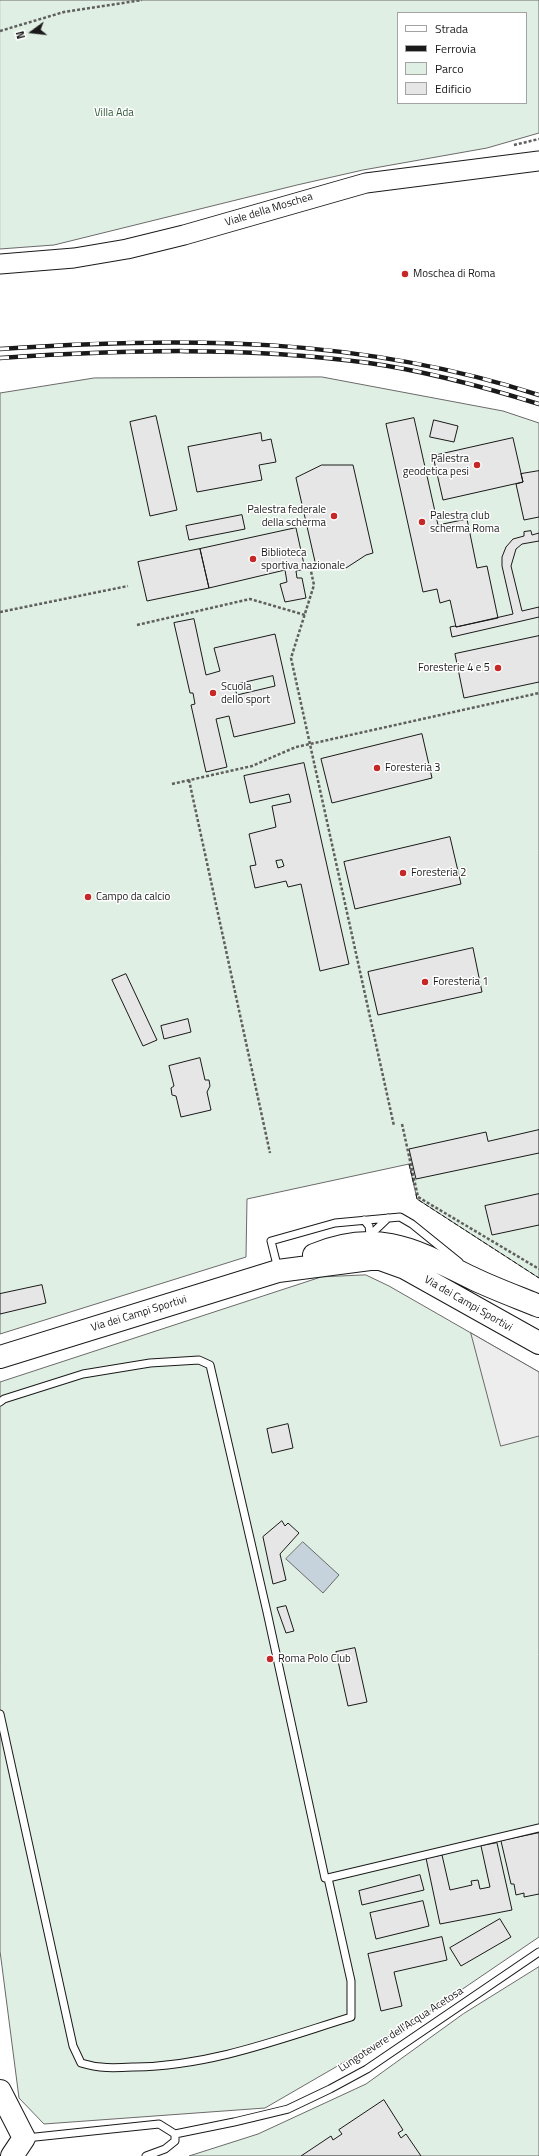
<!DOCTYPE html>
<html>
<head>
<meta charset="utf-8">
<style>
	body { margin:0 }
	#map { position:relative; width:539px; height:2156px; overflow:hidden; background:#fff; font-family:"Titillium Web",sans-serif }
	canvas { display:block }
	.legend { position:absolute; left:397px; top:12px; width:130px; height:92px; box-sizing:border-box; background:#fff; border:1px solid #a3a3a3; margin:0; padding:5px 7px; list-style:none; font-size:12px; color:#1a1a1a }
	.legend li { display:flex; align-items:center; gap:8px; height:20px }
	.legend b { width:20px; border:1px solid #a3a3a3 }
	.north { position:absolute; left:12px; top:12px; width:40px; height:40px; -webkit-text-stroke:3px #fff; paint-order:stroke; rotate:255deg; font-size:11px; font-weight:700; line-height:16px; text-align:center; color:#1a1a1a }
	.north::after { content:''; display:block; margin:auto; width:14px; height:18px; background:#1a1a1a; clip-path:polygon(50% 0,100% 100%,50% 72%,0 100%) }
</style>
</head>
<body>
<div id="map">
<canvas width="539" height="2156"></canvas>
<ul class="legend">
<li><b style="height:5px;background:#fff"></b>Strada</li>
<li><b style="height:5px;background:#1a1a1a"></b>Ferrovia</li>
<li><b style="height:11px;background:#e0efe3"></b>Parco</li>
<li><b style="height:11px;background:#e6e6e6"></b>Edificio</li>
</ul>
<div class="north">N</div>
</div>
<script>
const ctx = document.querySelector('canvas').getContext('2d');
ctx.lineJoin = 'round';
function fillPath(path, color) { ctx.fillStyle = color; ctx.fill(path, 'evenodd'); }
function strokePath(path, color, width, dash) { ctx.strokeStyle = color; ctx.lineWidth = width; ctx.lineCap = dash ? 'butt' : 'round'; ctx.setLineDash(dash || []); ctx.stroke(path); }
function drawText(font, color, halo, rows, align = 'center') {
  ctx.font = font + ' "Titillium Web",sans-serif'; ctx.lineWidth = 3; ctx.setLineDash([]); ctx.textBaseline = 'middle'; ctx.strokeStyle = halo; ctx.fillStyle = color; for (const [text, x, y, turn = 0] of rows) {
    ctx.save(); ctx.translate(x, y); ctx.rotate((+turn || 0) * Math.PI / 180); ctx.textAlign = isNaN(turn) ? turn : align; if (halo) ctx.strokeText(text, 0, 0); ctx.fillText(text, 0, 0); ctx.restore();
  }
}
const green = new Path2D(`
	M0,0H539V133L487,148L363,170L297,185L54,245L0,249ZM398,13H526V103H398Z
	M322,377L503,411L539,423V1278L417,1199L409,1164L247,1199L246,1257L0,1334V393L94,378Z
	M366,1275L389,1286L539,1372V1937L417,2020L265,2108L44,2124L19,2098L0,1951V1382L321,1277Z
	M539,1967V2156H189L258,2134L366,2084L463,2014Z`);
const parking = new Path2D(`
	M471,1333L539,1372V1436L501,1446Z`);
const water = new Path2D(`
	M303,1542L339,1575L323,1593L286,1559Z`);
const building = new Path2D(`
	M156,416L177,510L150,516L130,422Z
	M414,418L438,525L467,519L477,568L487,566L498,618L456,627L450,600L440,603L437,589L423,592L386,424Z
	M434,420L458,426L454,442L430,437Z
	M261,433L262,441L271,439L276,462L259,465L262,480L197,492L188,447Z
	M513,438L523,482L443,500L433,456Z
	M322,465H353L373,553L366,555L346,568L322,565L316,566L296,478Z
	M539,471V517L524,520L516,484L523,482L521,474Z
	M242,515L245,529L189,540L186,526Z
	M296,528L305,569L296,571L297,578H302L306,598L285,602L280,584L287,582L285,570L209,588L200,549Z
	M531,531L532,535L539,533V541L522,544L516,549L511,566L522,611L539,607V617L452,637L450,627L455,626L456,627L513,614L502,566V557L506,547L513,539L524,536V532Z
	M200,549L209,588L147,601L138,562Z
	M194,619L206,675L220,671L214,648L275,634L295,723L234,737L229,716L216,719L227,767L206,772L191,705L195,704L193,693H190L174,623ZM273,676L275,686L237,695L234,685Z
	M539,636V682L464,698L455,654Z
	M422,734L432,778L332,803L321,759Z
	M304,763L349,964L320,971L301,884L288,887L286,881L255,888L250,866L256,865L249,834L276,827L272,806L291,802L289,794L250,803L244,776ZM282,860L284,866L278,868L276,861Z
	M450,837L461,884L355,909L344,862Z
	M473,948L482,992L378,1015L368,972Z
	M126,974L157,1040L143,1046L112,980Z
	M188,1019L191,1032L164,1039L161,1026Z
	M200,1058L205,1080H209L210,1086L207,1092L211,1110L181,1117L176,1096L172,1095L171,1088L174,1086L169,1066Z
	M539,1130V1153L416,1179L409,1149L486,1132L488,1141Z
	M539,1194V1225L492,1235L485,1206Z
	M42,1285L46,1303L0,1314V1294Z
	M288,1424L293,1448L272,1453L267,1429Z
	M282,1521L285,1526L288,1523L299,1533L280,1554L286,1580L273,1584L263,1537Z
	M286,1606L294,1631L286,1633L277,1608Z
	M355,1648L367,1702L348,1706L336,1652Z
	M539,1833V1894L524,1897V1893L516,1895L514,1884H511L501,1841Z
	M497,1843L512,1910L440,1924L426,1858L442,1855L450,1890L472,1885L471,1881L478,1880L480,1889L490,1887L481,1846Z
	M420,1875L424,1890L362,1905L359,1891Z
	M423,1901L429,1926L376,1939L370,1913Z
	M500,1919L511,1937L461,1966L450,1948Z
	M442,1937L447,1960L394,1972L402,2006L381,2011L368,1954Z
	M384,2100L403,2130L398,2133L401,2138L406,2134L421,2156H301L331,2136L333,2140L342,2134L339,2130Z`);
const path = new Path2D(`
	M0,31L64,12L142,0
	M514,145L539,139
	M309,562L314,585L291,658L394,1126
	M0,612L128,586
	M137,625L250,599L305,615
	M189,780L270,1153
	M172,784L252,766L296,747L310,744L539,693
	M402,1124L418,1197L539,1269`);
const service = new Path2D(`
	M364,1220L369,1226L370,1234
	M366,1239L388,1218
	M278,1269L271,1241L335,1223L400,1217L412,1224L459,1262
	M0,1402L4,1399L83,1374L150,1363L199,1360L210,1365L267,1612L325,1878H328L351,1981V2017C280,2039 210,2066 135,2067C115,2068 100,2069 81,2063L73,2046L0,1714
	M328,1878L539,1828
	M175,2134L234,2122L288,2109L330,2089L367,2069L539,1952
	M26,2138L159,2124L175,2134V2141L165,2149L146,2156`);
const tertiary = new Path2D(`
	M0,264L74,258L127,249L184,235L366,183L539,161`);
const primary = new Path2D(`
	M314,1255C379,1228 416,1251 474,1279C495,1289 517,1297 539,1306
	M0,1357L278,1271L370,1259H380L405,1268L539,1343`);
const trunk = new Path2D(`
	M0,2091L24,2138L12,2156`);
const rail = new Path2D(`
	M0,349C187,336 359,337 539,395
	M0,358C123,350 246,346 369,363C426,371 484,387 539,404`);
const fence = new Path2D(`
	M409,1164L414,1185
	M416,1194L417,1199L539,1278`);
const markers = [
	[405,274,4,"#c62828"],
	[477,465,4,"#c62828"],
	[334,516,4,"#c62828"],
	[422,522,4,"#c62828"],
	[253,559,4,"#c62828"],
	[498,668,4,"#c62828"],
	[213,693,4,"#c62828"],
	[377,768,4,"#c62828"],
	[403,873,4,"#c62828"],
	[88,897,4,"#c62828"],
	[425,982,4,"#c62828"],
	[270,1659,4,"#c62828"]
];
const parkNames = [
	["Villa Ada",114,113]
];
const streetNames = [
	["Viale della Moschea",269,210,-17],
	["Via dei Campi Sportivi",468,1304,30],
	["Via dei Campi Sportivi",139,1314,-17],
	["Lungotevere dell'Acqua Acetosa",401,2030,-33]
];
const poiNames = [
	["Moschea di Roma",413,274],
	["Palestra",469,459,"right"],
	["geodetica pesi",469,472,"right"],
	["Palestra federale",326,510,"right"],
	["della scherma",326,523,"right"],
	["Palestra club",430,516],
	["scherma Roma",430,529],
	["Biblioteca",261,553],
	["sportiva nazionale",261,566],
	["Foresterie 4 e 5",490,668,"right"],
	["Scuola",221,687],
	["dello sport",221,700],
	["Foresteria 3",385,768],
	["Foresteria 2",411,873],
	["Campo da calcio",96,897],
	["Foresteria 1",433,982],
	["Roma Polo Club",278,1659]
];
fillPath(green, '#e0efe3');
strokePath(green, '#6a6a6a', 1);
fillPath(parking, '#ededed');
strokePath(parking, '#6a6a6a', 1);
fillPath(water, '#c6d2dc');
strokePath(water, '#6a6a6a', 1);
fillPath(building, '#e6e6e6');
strokePath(building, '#1a1a1a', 1);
strokePath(service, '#1a1a1a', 9);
strokePath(tertiary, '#1a1a1a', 21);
strokePath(primary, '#1a1a1a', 24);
strokePath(trunk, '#1a1a1a', 24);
strokePath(path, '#5f5f5f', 2.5, [3, 2]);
strokePath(service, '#fff', 7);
strokePath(tertiary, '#fff', 19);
strokePath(primary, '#fff', 22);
strokePath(trunk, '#fff', 22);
strokePath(rail, '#1a1a1a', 4.5);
strokePath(rail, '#fff', 3, [9]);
strokePath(fence, '#1a1a1a', 1, [5, 2]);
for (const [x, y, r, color] of markers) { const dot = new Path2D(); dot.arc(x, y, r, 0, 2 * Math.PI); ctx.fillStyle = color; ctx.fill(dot); strokePath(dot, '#fff', 1.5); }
drawText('11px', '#2b5a34', '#fff', parkNames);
drawText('11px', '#1a1a1a', '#fff', streetNames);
drawText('11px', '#1a1a1a', '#fff', poiNames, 'left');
</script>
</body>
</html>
